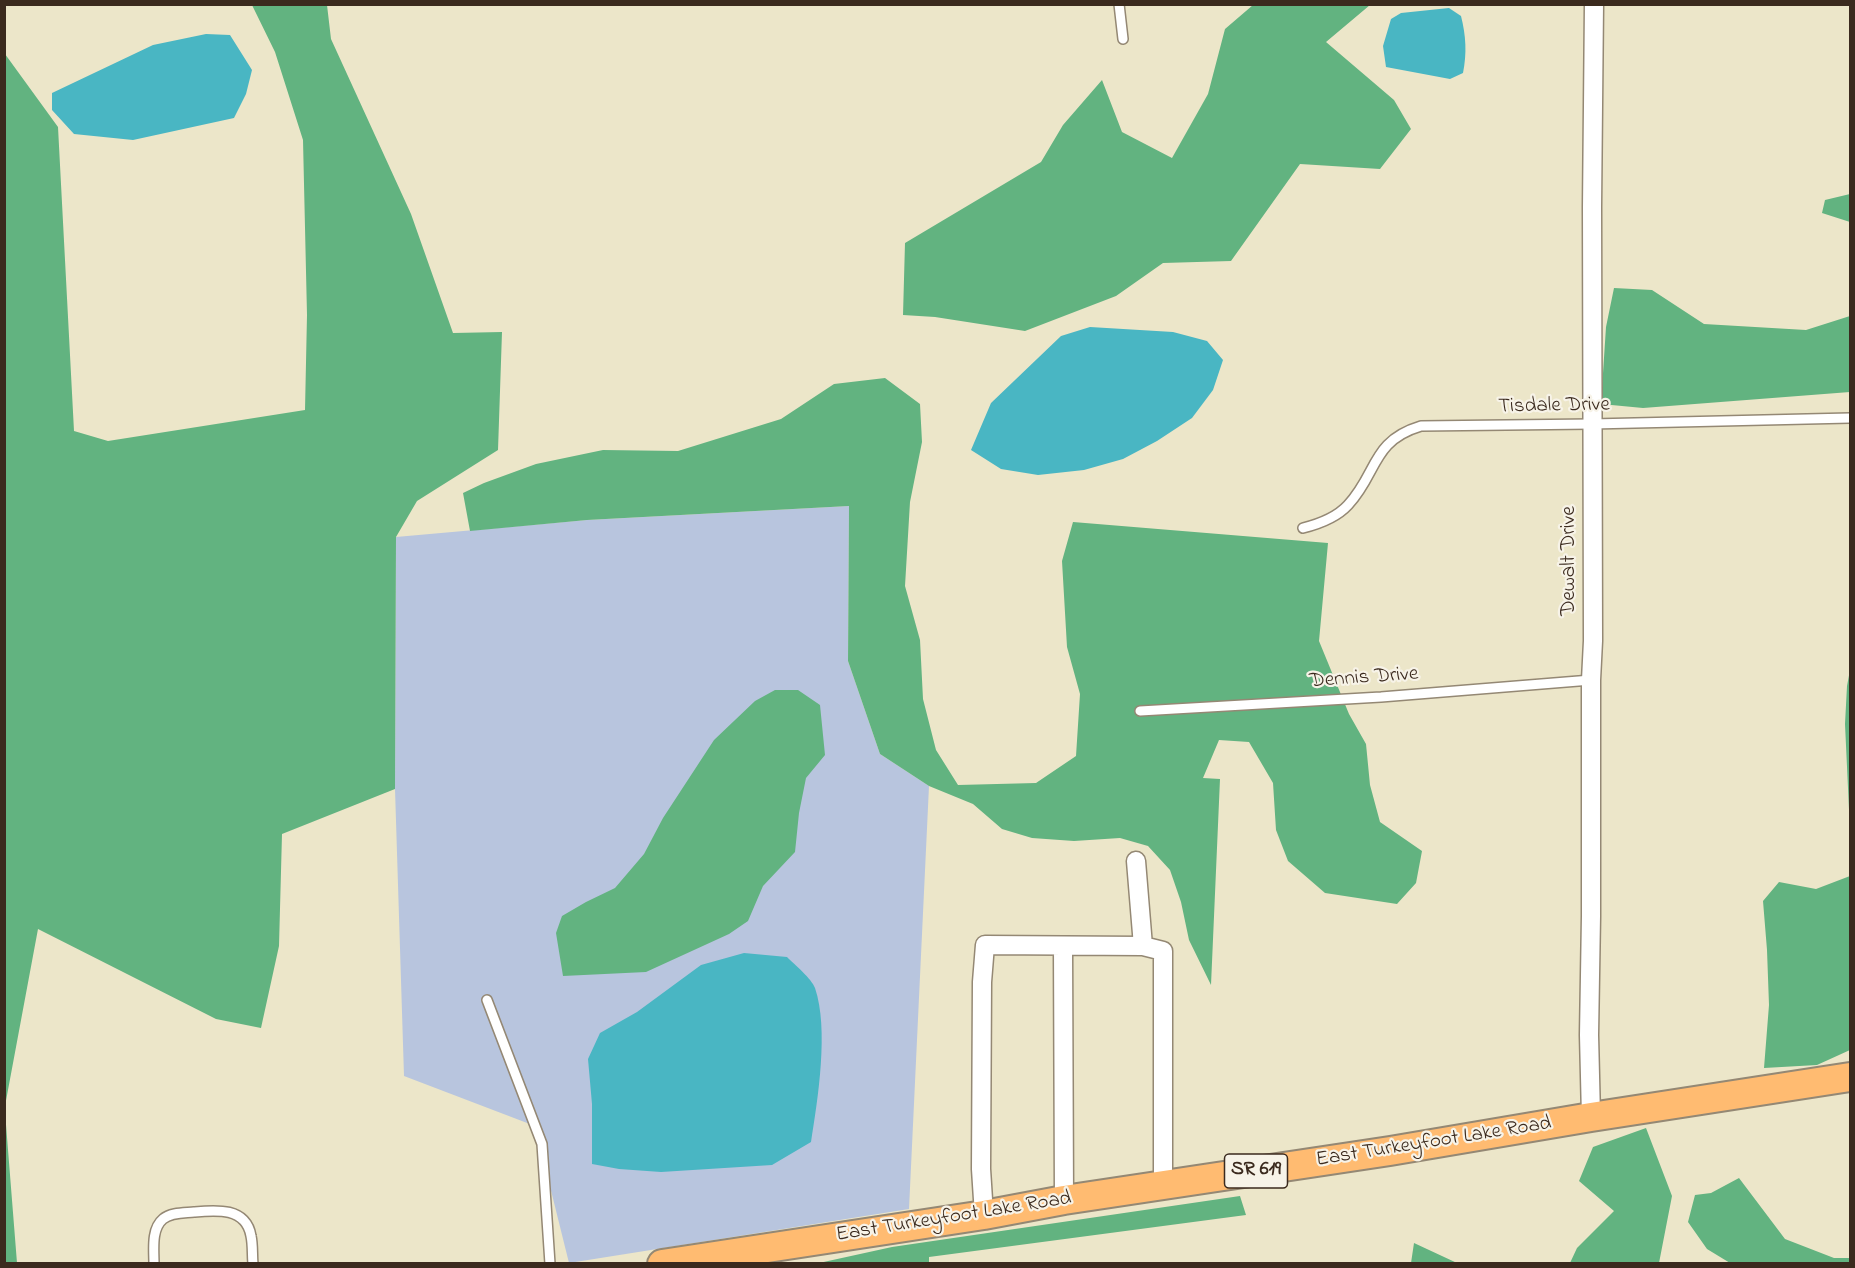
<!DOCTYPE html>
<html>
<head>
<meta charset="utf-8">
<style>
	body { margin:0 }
	#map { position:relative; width:1855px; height:1268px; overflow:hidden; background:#ece6c9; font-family:"Indie Flower",sans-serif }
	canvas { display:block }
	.frame { position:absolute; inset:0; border:6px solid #3b2a1e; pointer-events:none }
</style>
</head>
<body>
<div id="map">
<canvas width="1855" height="1268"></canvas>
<div class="frame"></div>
</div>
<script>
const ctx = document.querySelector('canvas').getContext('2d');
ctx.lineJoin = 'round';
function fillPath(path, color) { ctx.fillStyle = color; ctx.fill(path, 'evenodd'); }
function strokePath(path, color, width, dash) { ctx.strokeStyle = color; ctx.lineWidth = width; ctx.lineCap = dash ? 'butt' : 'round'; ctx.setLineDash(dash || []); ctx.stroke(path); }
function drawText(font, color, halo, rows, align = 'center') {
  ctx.font = font + ' "Indie Flower",sans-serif'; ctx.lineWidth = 4.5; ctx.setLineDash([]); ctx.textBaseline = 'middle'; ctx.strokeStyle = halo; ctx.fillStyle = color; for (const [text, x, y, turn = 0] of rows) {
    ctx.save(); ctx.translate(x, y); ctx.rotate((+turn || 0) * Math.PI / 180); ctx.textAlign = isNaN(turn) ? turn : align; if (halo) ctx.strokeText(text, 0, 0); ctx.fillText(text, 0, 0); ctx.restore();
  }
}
const industrial = new Path2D(`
	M849,506L848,661L880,754L929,786L909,1209L569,1263L535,1126L404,1076L395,789L396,537L587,520Z`);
const forest = new Path2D(`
	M252,5H327L331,39L411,214L453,333L502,332L498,450L417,501L396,537L395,789L282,834L279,946L261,1028L216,1019L38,929L5,1106V54L58,127L74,431L108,441L305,410L307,315L303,140L275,52Z
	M1253,5H1370L1326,42L1394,100L1411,129L1380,169L1300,164L1231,261L1163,263L1116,296L1025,331L935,317L903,315L905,243L1041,162L1063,125L1102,80L1122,132L1172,158L1208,94L1225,29Z
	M1850,194V222L1822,213L1825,200Z
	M1614,288L1652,290L1704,324L1806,330L1850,316V392L1643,408L1601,404L1606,327Z
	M885,378L920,404L922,442L910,502L905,586L920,640L923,699L936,750L958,785L1036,783L1076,756L1080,694L1067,647L1062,561L1073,522L1328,543L1319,641L1349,714L1366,744L1370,785L1380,822L1422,851L1416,883L1397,904L1325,893L1288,861L1276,830L1273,783L1249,742L1219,740L1203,778L1220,779L1211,985L1189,940L1181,902L1170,870L1148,846L1120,838L1074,841L1032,838L1002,829L973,804L929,786L880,754L848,661L849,506L587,520L470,531L463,493L484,483L536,464L603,450L678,451L781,419L834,384Z
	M1850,670V831L1845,724L1847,686Z
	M775,690H798L820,705L825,755L806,778L799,813L795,852L763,886L748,921L729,934L646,972L563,976L556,933L562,916L586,902L615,888L644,854L663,818L714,740L755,701Z
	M1850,876V1050L1817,1065L1764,1068L1769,1005L1767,950L1763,901L1779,882L1816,889Z
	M4,1112H5L17,1263H5Z
	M1646,1128L1672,1196L1659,1263H1570L1577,1248L1614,1211L1579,1181L1593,1147Z
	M1739,1178L1785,1239L1834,1258H1850V1263H1730L1707,1249L1688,1222L1695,1195L1711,1193Z
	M1240,1196L1246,1215L929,1257V1263H819L892,1247Z
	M1414,1243L1457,1263H1411Z`);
const water = new Path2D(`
	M1449,8L1461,16C1466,36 1467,53 1463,73L1450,79L1386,67L1383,46L1391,19L1401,13Z
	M206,34L230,35L252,70L246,94L234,118L133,140L74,134L52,110V93L153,45Z
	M1090,327L1173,332L1207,341L1223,360L1213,390L1192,418L1157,441L1123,459L1084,470L1038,475L1001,469L971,450L991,403L1061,336Z
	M744,953L787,957C794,964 812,979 815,988C829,1029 818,1099 811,1142L772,1165L661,1172L619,1169L592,1164V1104L588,1059L600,1033L637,1012L701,965Z`);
const lane = new Path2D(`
	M1119,4L1123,39
	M1303,528C1319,524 1337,517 1348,505C1378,473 1371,441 1421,426L1592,424L1850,418
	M1140,711L1381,697L1591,680
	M487,1000L542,1144L550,1264
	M154,1264C154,1250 151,1229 163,1219C171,1212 185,1213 194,1212C216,1210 246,1207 251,1236C253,1245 252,1254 253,1264`);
const street = new Path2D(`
	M1136,861L1143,946
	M1063,947L1064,1200
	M1591,1117L1589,1035L1591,916V680L1593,641L1592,207L1594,4
	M984,1215L981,1169L982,982L985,945L1143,946L1163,951V1185`);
const primary = new Path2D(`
	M662,1264L984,1215L1064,1200L1390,1151L1591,1117L1850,1077`);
const shields = [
	[1256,1171,63]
];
const shieldNames = [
	["SR 619",1256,1171]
];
const streetNames = [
	["Tisdale Drive",1554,407,-1],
	["Dewalt Drive",1571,561,-90],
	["Dennis Drive",1364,679,-4],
	["East Turkeyfoot Lake Road",1434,1143,-9],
	["East Turkeyfoot Lake Road",954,1218,-9]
];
fillPath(industrial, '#b8c5de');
fillPath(forest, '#62b380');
fillPath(water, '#49b6c3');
strokePath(lane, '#948874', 12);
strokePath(street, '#948874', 21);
strokePath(primary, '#948874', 32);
strokePath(lane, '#fff', 9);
strokePath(street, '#fff', 18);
strokePath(primary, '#ffbb71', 28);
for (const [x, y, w] of shields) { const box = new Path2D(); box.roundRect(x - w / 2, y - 17, w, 34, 4.5); ctx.fillStyle = '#f7f3e8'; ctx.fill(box); strokePath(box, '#3b2a1e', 1.5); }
drawText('bold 20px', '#3b2a1e', null, shieldNames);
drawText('21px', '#3b2a1e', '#f7f3e8', streetNames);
</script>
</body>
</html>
